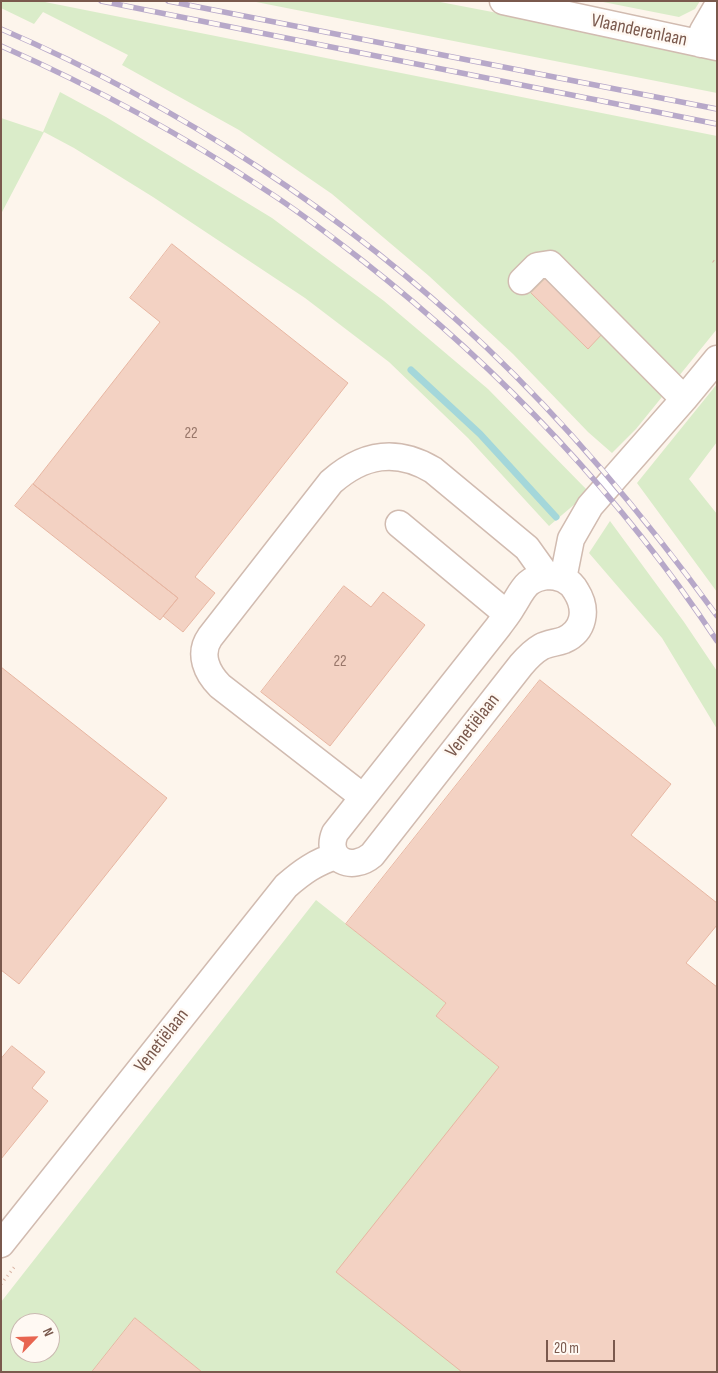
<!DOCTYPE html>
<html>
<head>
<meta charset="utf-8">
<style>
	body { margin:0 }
	#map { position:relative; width:718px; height:1373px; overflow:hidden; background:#fdf5ec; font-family:"Sofia Sans Condensed",sans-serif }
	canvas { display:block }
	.frame { position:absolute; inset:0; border:2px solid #7a594d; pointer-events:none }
	.north { position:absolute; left:10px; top:1313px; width:50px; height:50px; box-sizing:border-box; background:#fff9f3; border:1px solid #cab9b1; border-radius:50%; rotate:66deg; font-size:14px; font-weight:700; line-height:20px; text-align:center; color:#7a594d }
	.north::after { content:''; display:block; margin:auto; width:18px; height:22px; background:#e86550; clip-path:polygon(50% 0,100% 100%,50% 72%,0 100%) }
	.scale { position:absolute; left:546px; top:1340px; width:69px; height:22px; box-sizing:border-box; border:2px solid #7a594d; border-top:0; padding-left:6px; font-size:15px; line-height:18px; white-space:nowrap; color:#7a594d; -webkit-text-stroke:4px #fff9f3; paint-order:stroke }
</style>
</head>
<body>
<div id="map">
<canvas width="718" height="1373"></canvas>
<div class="frame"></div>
<div class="north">N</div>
<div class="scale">20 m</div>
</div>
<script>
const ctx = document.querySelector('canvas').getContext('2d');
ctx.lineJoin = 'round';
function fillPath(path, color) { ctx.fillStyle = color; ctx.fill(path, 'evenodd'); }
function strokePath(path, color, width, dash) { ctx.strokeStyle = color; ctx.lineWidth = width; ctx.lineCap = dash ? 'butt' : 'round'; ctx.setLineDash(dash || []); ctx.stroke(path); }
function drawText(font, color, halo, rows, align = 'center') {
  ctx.font = font + ' "Sofia Sans Condensed",sans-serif'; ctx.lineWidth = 5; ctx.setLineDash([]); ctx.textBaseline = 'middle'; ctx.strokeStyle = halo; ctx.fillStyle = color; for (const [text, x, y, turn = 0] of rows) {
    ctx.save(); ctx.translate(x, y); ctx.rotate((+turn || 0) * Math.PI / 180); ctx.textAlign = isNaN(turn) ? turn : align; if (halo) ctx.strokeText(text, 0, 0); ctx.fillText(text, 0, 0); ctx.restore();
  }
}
const green = new Path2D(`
	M1,1L45,2L717,136V329L636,429L612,453L588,432L513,354L429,276L332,194L239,130L122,65L128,55L43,12L34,24L1,8Z
	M251,1H435L717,55V93Z
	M598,1H700L695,9L679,17Z
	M60,92L106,117L272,218L384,301L488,389L589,492L549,526L468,438L389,362L305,298L153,197L74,148L44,132L1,214V118L43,132Z
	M717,384V442L689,479L717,514V592L637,483Z
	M610,521L684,622L717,671V729L662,638L589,553Z
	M316,900L446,1003L436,1016L499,1067L463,1372H202L135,1318L92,1372H1V1302ZM20,1323H50V1353H20Z`);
const stream = new Path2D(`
	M411,370L480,434L556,517`);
const building = new Path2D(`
	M172,244L348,383L195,577L215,593L183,632L163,616L178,598L33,484L160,322L130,298Z
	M546,278L603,333L588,349L531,293Z
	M33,484L178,598L160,620L15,506Z
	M344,586L371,607L383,592L425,625L330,746L261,692Z
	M1,667L167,798L19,984L1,970Z
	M540,680L671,784L631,835L717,903V925L686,963L717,987V1372H462L336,1272L499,1067L436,1016L446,1003L346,924Z
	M12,1046L45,1072L32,1088L48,1101L1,1159V1059Z
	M135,1318L202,1372H92Z`);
const path = new Path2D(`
	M713,261L717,264
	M1,1284L16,1265`);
const minor = new Path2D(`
	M503,1L717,47
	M701,44L703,31L717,7
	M522,281L537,266L550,264L684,399
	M399,524L507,614
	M547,576C559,576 570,580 576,591C588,610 584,631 564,640C556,643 548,643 541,647C534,651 527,658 521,665L372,855C352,872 324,860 335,833L498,627C503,620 508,614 512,607C523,590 525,579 547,576Z
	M563,579L571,539L590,506L684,399L717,359
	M363,797L220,686C207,673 198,654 210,637L331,482C363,454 396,448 433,470L527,548L547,576
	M1,1244L286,886C302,872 316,862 336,856`);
const rail = new Path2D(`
	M101,1L717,124
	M168,1L717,109
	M1,29C180,106 346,214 487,348C573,430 648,521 717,616
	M1,46C94,87 183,135 267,191C300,212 332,237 363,261C499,368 621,496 717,641`);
const numberNames = [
	["22",191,434],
	["22",340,662]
];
const streetNames = [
	["Vlaanderenlaan",639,31,12],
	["Venetiëlaan",473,726,-52],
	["Venetiëlaan",162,1041,-52]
];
fillPath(green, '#daecc9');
strokePath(stream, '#a4d7da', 7);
fillPath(building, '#f3d2c3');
strokePath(building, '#e7b6a2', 1);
strokePath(minor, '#d1bbb0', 29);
strokePath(path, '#d9b4a4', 3, [1, 4]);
strokePath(minor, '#fff', 26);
strokePath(rail, '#b7a8c9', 5.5);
strokePath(rail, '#fff9f3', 4, [11]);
drawText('16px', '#98776a', null, numberNames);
drawText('19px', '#7a594d', '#fff9f3', streetNames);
</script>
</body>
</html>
